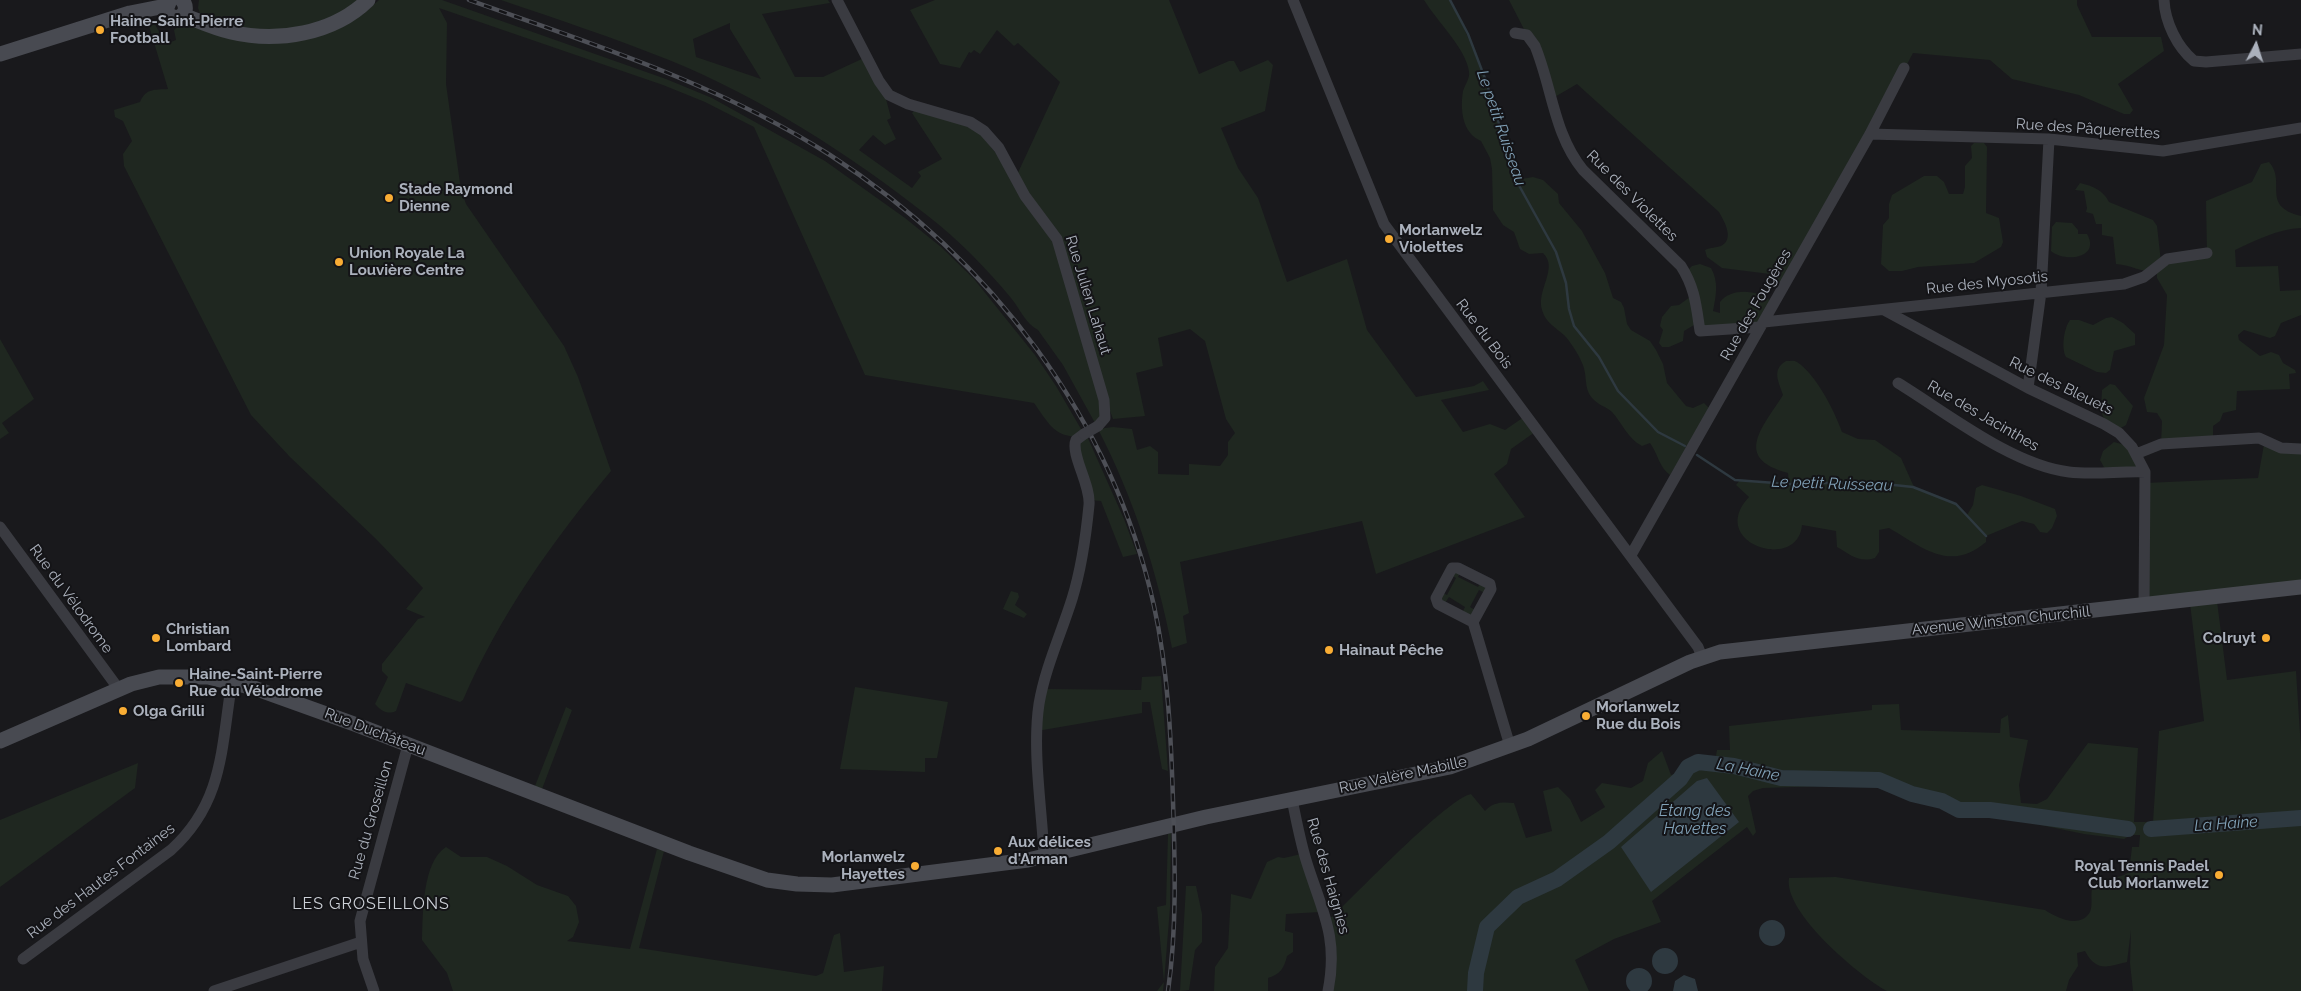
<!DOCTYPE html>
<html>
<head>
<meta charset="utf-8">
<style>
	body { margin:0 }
	#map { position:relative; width:2301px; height:991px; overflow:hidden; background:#19191c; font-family:Raleway,sans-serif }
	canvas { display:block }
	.north { position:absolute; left:2231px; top:20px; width:50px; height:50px; -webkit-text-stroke:4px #141417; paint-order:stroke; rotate:5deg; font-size:14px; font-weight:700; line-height:20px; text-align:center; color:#abb1bc }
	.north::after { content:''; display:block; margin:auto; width:18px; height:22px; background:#abb1bc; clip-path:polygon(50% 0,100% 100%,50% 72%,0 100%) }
</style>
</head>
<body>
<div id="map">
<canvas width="2301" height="991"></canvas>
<div class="north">N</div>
</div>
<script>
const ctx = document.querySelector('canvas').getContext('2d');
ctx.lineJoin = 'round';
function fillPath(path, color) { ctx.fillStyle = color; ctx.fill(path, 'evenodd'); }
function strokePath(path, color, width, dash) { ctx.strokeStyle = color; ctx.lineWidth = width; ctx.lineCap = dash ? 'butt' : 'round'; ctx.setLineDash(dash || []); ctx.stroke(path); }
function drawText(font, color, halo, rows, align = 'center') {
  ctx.font = font + ' Raleway,sans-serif'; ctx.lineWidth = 4; ctx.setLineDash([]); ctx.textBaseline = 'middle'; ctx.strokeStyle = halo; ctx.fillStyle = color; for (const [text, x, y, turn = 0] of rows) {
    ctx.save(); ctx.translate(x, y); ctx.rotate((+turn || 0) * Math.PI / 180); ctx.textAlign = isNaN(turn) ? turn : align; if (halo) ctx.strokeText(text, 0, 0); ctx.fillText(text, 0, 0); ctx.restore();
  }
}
const green = new Path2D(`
	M199,0H366L362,15L379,0H442L666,79L712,98L825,161L905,218L941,247L974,279L1035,355L1056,386L1081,429L1080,436C1055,439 1047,421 1034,403L865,375L754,127L705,102L663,85L439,8L447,23L446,84L461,190L466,204L564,346L578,377L611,471C551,543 500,615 463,700L460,702L406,683L396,711C388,715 381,711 375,704L388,677L382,671V664L418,619L425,617L406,609L423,588L376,539L290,457L251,415L124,166L123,154L132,141L123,121L115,117L114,110L140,102C146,88 154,90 168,89L146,16L153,21L166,44L176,40L174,30L182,23L202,19L198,8Z
	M501,0H828L830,3L762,14L795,77H823L866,57L886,99L891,118L887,120L896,139L885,145L873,135L859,150L912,188L921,176L918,172L942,159L912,113L914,111L970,122L1016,177L1060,82L1018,43L1014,46L997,30L980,54L974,50L971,53L969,52L960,68L940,64L910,10L935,0H1169L1199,74L1229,61H1234L1240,72L1268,60L1273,65L1265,111L1221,128L1238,168L1258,198L1287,282L1347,259L1367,330L1416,397L1474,386L1483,381L1489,390L1441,400L1463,432L1490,424L1505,430L1524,417L1535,432L1511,449L1507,464L1494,474L1525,517L1376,574L1362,521L1180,562L1189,613L1183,616L1187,643L1172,648C1157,571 1134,499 1098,429L1113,427L1132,429L1137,450L1150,446L1158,452V474L1189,475V464L1220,466L1228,455V442L1235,433L1226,419L1205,341L1190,329L1158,338L1163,366L1136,373L1145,416L1113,419L1109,408L1095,423L1063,365L1038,330C1026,324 1020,309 1011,298C987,269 958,239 928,216C849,154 762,98 669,60C614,38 557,19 501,0ZM730,23V29L761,79L696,57L693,39Z
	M1424,0H1450C1482,59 1495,118 1516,180L1533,177L1543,180L1558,194L1559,203L1582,231L1605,273L1613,298L1621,302L1624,308L1627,324L1631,330L1650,341L1656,350L1663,364L1667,383L1686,406L1693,408L1704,403L1711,410L1670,475C1659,467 1658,454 1650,443L1642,446C1628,439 1622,423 1612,412C1607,407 1598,405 1593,399C1583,389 1588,375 1582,363C1579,355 1570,341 1564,335C1554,326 1546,323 1542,310C1536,290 1559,268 1543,253L1529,254L1520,249L1514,232L1503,225L1493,210L1492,169L1490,158L1481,141C1462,133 1460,109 1463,91C1465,85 1470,78 1469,72C1467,50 1436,20 1424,0Z
	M1509,0H2077V5L2092,37H2161L2164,51L2118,84L2133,110L2130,114H2124L2079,95L2012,79L1990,60L1913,53L1870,134L1781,284H1778L1770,274L1722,268L1707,257L1705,250C1711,247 1716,248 1721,246C1735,239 1724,221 1719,212L1577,84L1553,98L1527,35Z
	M1974,143H1984L1987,147L1986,213L1999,218L2003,242L2001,247L1974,263L1918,267L1902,271H1889L1881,264L1883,225L1889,218V204L1892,195L1924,176H1937L1944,182L1949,194H1963L1965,187V166L1972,158L1971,146Z
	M2269,162C2287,182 2260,206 2301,216V228C2278,229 2256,240 2235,250L2236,267L2278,266L2280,291L2301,290V315L2281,323L2275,336L2270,338L2244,330L2238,335L2239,340L2260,356L2271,352L2279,355L2283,363L2295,370L2296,373L2289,374L2290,389L2237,391L2236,410L2223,413L2220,421L2213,426V440L2161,444L2162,421L2157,413L2147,412L2144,398L2164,345L2167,295L2157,278V272C2139,272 2132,265 2116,264L2113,237L2102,235V224H2096L2093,214L2086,212L2087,208L2084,191L2075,190L2080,183C2093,186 2103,190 2109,202L2153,220L2157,226L2161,262L2207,253L2206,201L2252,182L2261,164Z
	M2056,222L2072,223L2078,230V234H2087C2101,258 2065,263 2051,251L2052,227Z
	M1700,264L1711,268C1719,282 1716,296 1713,311L1720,313V302C1732,287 1759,290 1772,302L1764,322L1710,330L1699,322L1684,331L1683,341L1669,347H1662L1659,343L1663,330L1660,326L1662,317L1671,306L1679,305L1694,294L1688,270L1692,266Z
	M2112,317L2123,323L2135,334V345L2114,351L2110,370L2106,373L2097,372L2066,357C2061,348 2064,328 2070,320H2079L2093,325L2106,318Z
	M0,339L34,399L2,423L9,433L0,439Z
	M1786,361C1790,361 1794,360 1797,362C1816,374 1835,412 1842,432L1858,439L1875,440L1901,458L1914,487L1956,504L1967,515L1973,505L1976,488L1982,485L2021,496L2055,509L2057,516L2052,528L2047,533L2040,532L2034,524L2022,521L1986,536V542C1950,573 1922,547 1889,528L1879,530V552L1875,558C1859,563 1851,555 1837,547L1836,531L1802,525C1798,573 1706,543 1749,497L1736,485L1740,480L1789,484L1788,473C1732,458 1763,427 1783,395C1779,382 1771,370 1786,361Z
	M2110,384L2115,385L2133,406L2126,425L2116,431C2098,415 2101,413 2102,390Z
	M1087,436L1124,519L1137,554L1123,557L1101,501L1090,500L1079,444Z
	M2265,439L2301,449V587L2144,605L2145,483L2258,478Z
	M2114,442L2132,447L2139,468L2105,469L2100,460L2103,451Z
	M1461,571L1458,577L1478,587L1481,582L1487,585L1485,593L1479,590L1470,607L1475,610L1472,615L1462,613L1465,607L1449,597L1445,603L1441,601L1443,593L1447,595L1456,578L1451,575Z
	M1011,591L1018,593L1019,597L1015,605L1027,614L1024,618L1003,609Z
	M2217,601L2227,680L2296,671L2301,749V991H2133L2130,963L2131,930L2127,962C2107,967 2096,972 2085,951L2077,953L2078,966L2069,980L2066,991H1887C1859,976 1783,912 1789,878L1836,877L2045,910C2057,918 2080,929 2090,912C2094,904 2088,887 2096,882C2106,876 2119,880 2129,872L2132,847H2139L2140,835H2131L2124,839L2084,834L1983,813L1954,812L1882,786L1858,785L1763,788L1753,791L1748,796L1756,832L1753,836L1747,827L1652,901L1661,922L1614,939L1575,960L1589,991H1331L1328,917H1332C1355,895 1448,798 1471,794L1485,811C1493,802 1502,802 1514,803L1526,838L1552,831L1543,791L1558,787L1570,799L1581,822L1605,807L1595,790L1602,783L1631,788L1643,781L1648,763L1662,751L1671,775L1695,767H1714L1717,750H1730L1729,726L1872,710V705L1899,704L1901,730L2000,733L2001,719L2008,715L2010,737L2028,740L2019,785L2021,803L2037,804L2047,799L2088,743L2138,748L2134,822H2153L2159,731L2204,721L2190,603Z
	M1161,676L1168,771L1162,769L1150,702H1142V713L1037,731L1043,689L1141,690L1142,677Z
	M855,687L948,702L937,758H925V772L840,769Z
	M566,707L572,710L542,789L535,786Z
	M138,763L135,788L0,887V820Z
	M1171,833L1170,907L1164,982L1163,991H1157L1164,982L1157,907L1166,905L1168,834Z
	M446,847L461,857H487L507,866L537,885L568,896L576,906L579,922L573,937L567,941L630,949L657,849L664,851L639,948L816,976L823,973L833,938L834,935L840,933L844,972L884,966L882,991H453L447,973L422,940C423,914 422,862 446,847Z
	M1301,854L1320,912L1286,914L1285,931L1293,933V952L1287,956C1284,969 1280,974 1268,978V991H1214L1215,967L1228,948L1231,894L1251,899L1267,862L1278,857L1284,858Z
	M1186,886H1196L1202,914V942L1195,950L1189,990L1180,991Z`);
const water = new Path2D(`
	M1707,778L1739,822L1651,892L1621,847L1697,781Z
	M1759 933a13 13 0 1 1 26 0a13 13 0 1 1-26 0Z
	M1652 961a13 13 0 1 1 26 0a13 13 0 1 1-26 0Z
	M1626 981a13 13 0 1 1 26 0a13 13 0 1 1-26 0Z
	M1684,975L1695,979L1698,991H1673L1675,981Z`);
const stream = new Path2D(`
	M1450,0L1468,34L1486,81L1516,180L1556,252L1566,283L1569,309L1574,326L1599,357L1618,391L1658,432L1685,446
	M1697,455L1735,480L1789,484L1865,482L1913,487L1956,504L1986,536`);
const river = new Path2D(`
	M2151,829L2301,818
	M1475,991L1476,973L1487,927L1518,897L1557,879L1609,842L1680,779L1688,767L1698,762L1734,766L1781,778L1879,780L1912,794L1942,801L1959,810H1990L2128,829`);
const street = new Path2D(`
	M837,0L879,81L889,95L908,104L970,122L984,131L999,148L1025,196L1057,239L1104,400L1105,418L1098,426
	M1293,0L1384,224L1698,647L1702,657
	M2164,0C2165,22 2177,47 2194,61L2206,62L2301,54
	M1515,33L1527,35L1535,46C1552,87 1554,135 1583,170L1681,266C1695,288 1696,305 1700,331L1760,327
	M1870,134L2049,139L2163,151L2301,128
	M1884,310L2028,388L2104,424L2119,433L2132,447L2145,472L2144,605
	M1764,322L2124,284L2144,277L2167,259L2207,253
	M1898,383C1947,413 2012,465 2069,472C2094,475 2120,471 2145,472
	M2028,388L2041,292L2049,139
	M2136,454L2161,444L2259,438L2281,448L2301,449
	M0,527L118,688
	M1631,555L1870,134L1904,68
	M1473,622L1438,604L1436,598L1452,568H1458L1490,584L1491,589L1473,622L1510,746
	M1292,799C1296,819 1300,840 1306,860C1321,909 1339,936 1328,991
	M1044,856C1042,809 1032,750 1039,704C1045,668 1061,634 1072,599C1081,570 1086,536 1089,505C1091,485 1070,454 1076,440L1084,434
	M23,959L171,850C224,802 221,748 232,681
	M214,991L361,942
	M374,991L363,959L360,921L408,745`);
const secondary = new Path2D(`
	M170,0L166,10C174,26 193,13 182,0
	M183,15C199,21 214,28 231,32C277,43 333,34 368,0
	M0,54L130,13L166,6
	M0,741L131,684L159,677H208L254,688L357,725L689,853L767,880L797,884L832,885L1028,860L1206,817L1450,767L1528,739L1690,662L1720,652L2301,587`);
const rail = new Path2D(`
	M469,0C592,44 719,84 830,155C991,259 1112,418 1154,606C1168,670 1171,736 1173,801C1175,864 1177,929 1168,991`);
const streetBridge = new Path2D(`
	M1084,434L1098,426`);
const markers = [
	[100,30,5,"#f9ad34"],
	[389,198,5,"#f9ad34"],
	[1389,239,5,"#f9ad34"],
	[339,262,5,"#f9ad34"],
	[156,638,5,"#f9ad34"],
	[2266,638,5,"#f9ad34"],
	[1329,650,5,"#f9ad34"],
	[179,683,5,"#f9ad34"],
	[123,711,5,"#f9ad34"],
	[1586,716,5,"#f9ad34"],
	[998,851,5,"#f9ad34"],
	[915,866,5,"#f9ad34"],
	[2219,875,5,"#f9ad34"]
];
const poiNames = [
	["Haine-Saint-Pierre",110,21],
	["Football",110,38],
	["Stade Raymond",399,189],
	["Dienne",399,206],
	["Morlanwelz",1399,230],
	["Violettes",1399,247],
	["Union Royale La",349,253],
	["Louvière Centre",349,270],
	["Christian",166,629],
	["Lombard",166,646],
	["Colruyt",2256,638,"right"],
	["Hainaut Pêche",1339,650],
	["Haine-Saint-Pierre",189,674],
	["Rue du Vélodrome",189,691],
	["Morlanwelz",1596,707],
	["Rue du Bois",1596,724],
	["Olga Grilli",133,711],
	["Aux délices",1008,842],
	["d'Arman",1008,859],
	["Morlanwelz",905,857,"right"],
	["Hayettes",905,874,"right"],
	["Royal Tennis Padel",2209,866,"right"],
	["Club Morlanwelz",2209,883,"right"]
];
const streetNames = [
	["Rue des Pâquerettes",2088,129,4],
	["Rue des Violettes",1632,196,45],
	["Rue des Myosotis",1987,283,-6],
	["Rue Julien Lahaut",1088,295,73],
	["Rue des Fougères",1756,305,-60],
	["Rue du Bois",1484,334,53],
	["Rue des Bleuets",2061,386,26],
	["Rue des Jacinthes",1983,416,30],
	["Rue du Vélodrome",71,599,54],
	["Avenue Winston Churchill",2001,621,-6],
	["Rue Duchâteau",375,732,21],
	["Rue Valère Mabille",1403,775,-12],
	["Rue du Groseillon",371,820,-74],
	["Rue des Haignies",1328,876,74],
	["Rue des Hautes Fontaines",101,881,-37]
];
const waterNames = [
	["Le petit Ruisseau",1501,128,71],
	["Le petit Ruisseau",1832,484,2],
	["La Haine",1748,770,11],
	["Étang des",1695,811],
	["Havettes",1695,829],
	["La Haine",2226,824,-4]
];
const neighbourhoodNames = [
	["LES GROSEILLONS",371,904]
];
fillPath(green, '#1f2720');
fillPath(water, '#2e3940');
strokePath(stream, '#2e3940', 2.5);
strokePath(river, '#2e3940', 16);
strokePath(street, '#3a3b41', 11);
strokePath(secondary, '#484a51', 15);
strokePath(rail, '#4d4f56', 4.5);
strokePath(rail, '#141417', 2.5, [8]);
strokePath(streetBridge, '#3a3b41', 11);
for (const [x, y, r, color] of markers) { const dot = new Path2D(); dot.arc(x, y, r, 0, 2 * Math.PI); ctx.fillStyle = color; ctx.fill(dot); strokePath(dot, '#141417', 2); }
drawText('bold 15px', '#abb1bc', '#141417', poiNames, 'left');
drawText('15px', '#abb1bc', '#141417', streetNames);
drawText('italic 16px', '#81a1b7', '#141417', waterNames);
ctx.letterSpacing = '1px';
drawText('16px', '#ccd0d7', '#141417', neighbourhoodNames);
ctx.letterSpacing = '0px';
</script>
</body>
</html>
